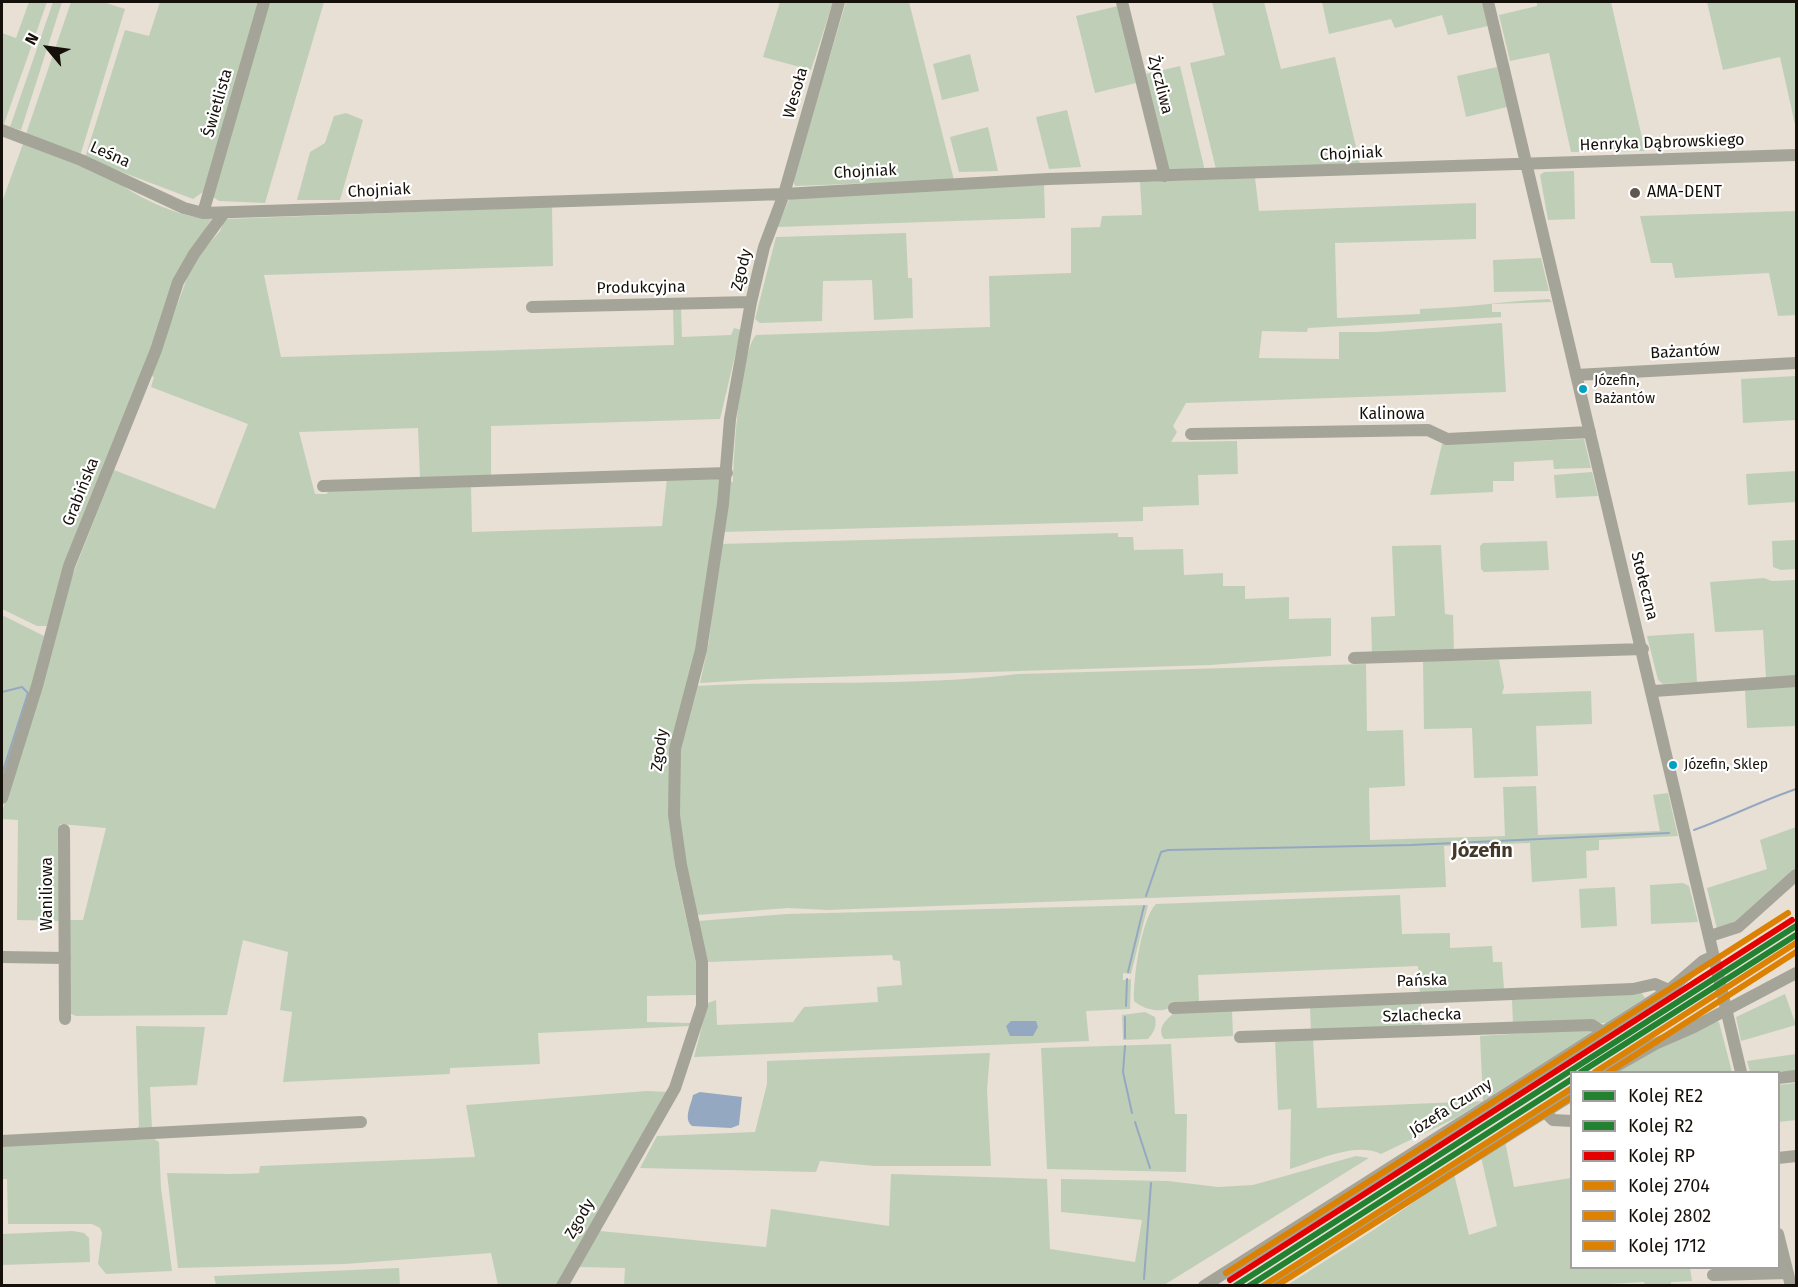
<!DOCTYPE html>
<html>
<head>
<meta charset="utf-8">
<style>
	body { margin:0 }
	#map { position:relative; width:1798px; height:1287px; overflow:hidden; background:#e8dfd5; font-family:"Fira Sans",sans-serif }
	canvas { display:block }
	.frame { position:absolute; inset:0; border:3px solid #16100a; pointer-events:none }
	.legend { position:absolute; left:1570px; top:1071px; width:210px; height:198px; box-sizing:border-box; background:#fff; border:2px solid #a29f9d; margin:0; padding:8px 10px; list-style:none; font-size:18px; color:#16100a }
	.legend li { display:flex; align-items:center; gap:12px; height:30px }
	.legend b { width:30px; border:2px solid #a29f9d }
	.north { position:absolute; left:18px; top:18px; width:60px; height:60px; -webkit-text-stroke:4px #fff; paint-order:stroke; rotate:299deg; font-size:16px; font-weight:700; line-height:24px; text-align:center; color:#16100a }
	.north::after { content:''; display:block; margin:auto; width:21px; height:27px; background:#16100a; clip-path:polygon(50% 0,100% 100%,50% 72%,0 100%) }
</style>
</head>
<body>
<div id="map">
<canvas width="1798" height="1287"></canvas>
<div class="frame"></div>
<ul class="legend">
<li><b style="height:8px;background:#238132"></b>Kolej RE2</li>
<li><b style="height:8px;background:#238132"></b>Kolej R2</li>
<li><b style="height:8px;background:#e50000"></b>Kolej RP</li>
<li><b style="height:8px;background:#dc8102"></b>Kolej 2704</li>
<li><b style="height:8px;background:#dc8102"></b>Kolej 2802</li>
<li><b style="height:8px;background:#dc8102"></b>Kolej 1712</li>
</ul>
<div class="north">N</div>
</div>
<script>
const ctx = document.querySelector('canvas').getContext('2d');
ctx.lineJoin = 'round';
function fillPath(path, color) { ctx.fillStyle = color; ctx.fill(path, 'evenodd'); }
function strokePath(path, color, width, dash) { ctx.strokeStyle = color; ctx.lineWidth = width; ctx.lineCap = dash ? 'butt' : 'round'; ctx.setLineDash(dash || []); ctx.stroke(path); }
function drawText(font, color, halo, rows, align = 'center') {
  ctx.font = font + ' "Fira Sans",sans-serif'; ctx.lineWidth = 4.5; ctx.setLineDash([]); ctx.textBaseline = 'middle'; ctx.strokeStyle = halo; ctx.fillStyle = color; for (const [text, x, y, turn = 0] of rows) {
    ctx.save(); ctx.translate(x, y); ctx.rotate((+turn || 0) * Math.PI / 180); ctx.textAlign = isNaN(turn) ? turn : align; if (halo) ctx.strokeText(text, 0, 0); ctx.fillText(text, 0, 0); ctx.restore();
  }
}
const green = new Path2D(`
	M29,2H47L4,124H2V33L16,38Z
	M53,2H62L21,130L10,127Z
	M71,2H103L125,9L80,156L26,134Z
	M160,2H260L203,192L193,199L85,158L125,30L149,36Z
	M269,2H324L265,203L219,201L213,197Z
	M780,2H833L811,70L763,57Z
	M846,2H909L954,180L795,186L793,180Z
	M1212,2H1264L1281,69L1335,57L1360,164L1216,169L1190,63L1225,55Z
	M1322,2H1482L1488,26L1448,35L1442,15L1395,28L1391,19L1329,34Z
	M1537,2H1611L1645,151L1571,152L1549,53L1510,61L1499,15L1537,6Z
	M1707,2H1796V129L1780,57L1723,70Z
	M1118,6L1136,83L1095,93L1076,16Z
	M970,54L979,91L942,100L933,64Z
	M1180,66L1205,171L1170,173L1146,74Z
	M1497,67L1507,107L1466,117L1457,76Z
	M1067,110L1081,167L1049,169L1036,117Z
	M346,113L363,120L340,200H297L310,152L325,143L334,116Z
	M988,127L998,171L959,172L950,137Z
	M24,141L119,183C138,198 188,221 212,218L193,249L187,255L63,574L47,626H37L2,609V202Z
	M1574,171L1575,219L1548,220L1540,175L1544,172Z
	M1255,178L1259,211L1476,203V239L1335,243L1337,318L1420,314V309C1464,308 1505,301 1549,299L1552,302L1492,304V312H1501V317L1308,328L1307,332L1262,331L1259,358L1339,359V332H1377L1502,323L1506,392L1186,403L1173,426L1177,432L1171,442L1237,441L1238,474L1198,475L1199,505L1143,507V521L722,532L729,481L733,482C734,453 739,355 756,335L990,327L989,276L1071,273V228L1100,227L1102,216L1142,215L1140,182Z
	M1044,185L1045,218L777,227L789,200L797,196Z
	M552,207L553,266L264,275L281,357L674,345L673,308L681,307L682,337L731,335L734,328L741,330L720,419L491,426V476L420,478L418,428L299,432L315,494H327L328,491L471,487L472,532L662,526L667,478L720,476L722,484L699,641L669,802L675,867L696,963V995L647,996V1022L691,1023L690,1026L538,1033L540,1064L450,1068V1074L283,1082L292,1012L280,1010L288,952L243,940L227,1015L76,1016L67,1012L68,920H83L106,828L60,824V921L17,920L18,820L2,819V812L69,584L114,470L215,509L248,424L151,387L154,377L151,376L193,262L220,231L225,219Z
	M1796,211V315L1778,316L1769,273L1675,278L1672,263H1651L1640,216Z
	M906,233L908,278H912L913,318L874,320L872,280L823,281L822,321L760,323L755,319L776,237Z
	M1541,258L1549,291L1494,292L1493,260Z
	M1796,376V420L1743,423L1741,379Z
	M1584,439L1591,468L1554,469L1553,460L1514,462V481H1493V492L1430,495L1442,444Z
	M1796,471V502L1748,505L1746,474Z
	M1592,472L1598,496L1556,498L1554,475Z
	M1118,533V537H1133L1134,550L1183,549L1184,575L1223,573V586H1245V599L1289,597V619L1331,618V656L1210,665L767,679L700,683L709,641L720,544Z
	M1796,540V569L1781,570L1773,567L1772,541Z
	M1547,541L1549,570L1484,572L1481,569L1480,546L1483,543Z
	M1441,545L1445,614L1453,615L1454,652L1372,654L1371,617L1395,616L1392,546Z
	M1764,578L1772,581L1796,580V676L1766,678L1763,630L1715,632L1710,582Z
	M2,615L44,636L32,688L2,789Z
	M1694,633L1697,682L1663,684L1658,680L1647,636Z
	M1499,660L1504,687L1502,694L1591,691L1592,724L1536,726L1538,776L1474,778L1472,728L1424,729L1423,661Z
	M1366,664L1367,731L1403,730L1405,786L1369,788L1370,840L1505,836L1503,787L1536,786L1538,835L1660,831L1653,795L1668,793L1678,836L1599,840V850L1586,851L1587,878L1532,882L1530,843L1444,846L1446,887L828,910L788,908L697,915C685,864 674,807 680,754C683,732 691,708 696,686C803,680 911,687 1018,674Z
	M1796,686V726L1747,728L1745,690Z
	M1796,827V871L1735,922L1717,929L1707,888L1767,869L1760,840Z
	M1683,883L1689,886L1698,922L1651,924L1650,885Z
	M1615,887L1617,926L1581,928L1579,889Z
	M1400,895L1402,934L1450,933V948L1492,946L1493,962H1502L1504,989L1420,993L1418,966L1198,975L1199,1001L1171,1002V1007C1160,1014 1143,1009 1134,1001C1133,979 1141,919 1156,904Z
	M1148,905L1131,974L1123,973V980L1131,979L1130,1009L1086,1011L1089,1041L694,1057L708,1003L716,1000L717,1025L793,1022L804,1007L878,1002L877,987L902,985L900,961L893,960L892,955L708,962L698,921L787,914Z
	M1641,992L1645,998L1606,1023L1513,1024L1512,1000Z
	M1785,994L1796,1025L1741,1041L1736,1017Z
	M1421,1003L1422,1028L1311,1033L1310,1007Z
	M1232,1010L1233,1036L1164,1039C1156,1028 1167,1019 1175,1012Z
	M1145,1012L1155,1017C1157,1027 1154,1032 1148,1039L1123,1040L1122,1015Z
	M1714,1021L1719,1022L1732,1072H1613L1645,1052Z
	M136,1026L205,1027L197,1085L150,1087L152,1129H137L139,1126Z
	M1587,1029L1592,1032L1456,1118L1381,1154C1356,1141 1316,1161 1290,1169L1291,1109L1278,1110L1275,1039L1313,1038L1317,1108L1483,1101L1480,1036Z
	M1171,1044L1175,1114H1187L1186,1172L1047,1169L1041,1048Z
	M990,1053L987,1090L991,1166H875L820,1161L816,1172L640,1168L657,1136L755,1132L767,1084V1061Z
	M1796,1054V1071L1750,1072L1747,1061Z
	M1796,1083V1120L1779,1122V1085Z
	M647,1091L670,1092L557,1285H498L491,1253L345,1264L178,1268L167,1173C199,1173 228,1175 259,1173L260,1166L475,1157L466,1105Z
	M154,1139L159,1142L161,1188L172,1271L106,1274L98,1264L102,1233L100,1228L92,1224H8L7,1179H2V1145Z
	M1505,1141L1514,1187L1571,1178L1572,1268H1690L1692,1281L1671,1282V1286L1645,1285L1644,1282L1573,1286H1286L1375,1229L1454,1174L1469,1235L1497,1226L1481,1157Z
	M1356,1156L1369,1158L1164,1285L624,1286L625,1268L578,1267L600,1231L766,1247L771,1209L889,1226L891,1174L1047,1179L1050,1249L1135,1262L1142,1220L1061,1212V1179L1168,1181L1218,1187L1253,1185Z
	M73,1231L84,1233L89,1238L90,1262L2,1265V1234Z
	M399,1268L400,1286L216,1285L214,1276Z`);
const water = new Path2D(`
	M1011,1021H1036L1038,1027L1033,1036H1010L1006,1026Z
	M700,1092L742,1097L739,1125L731,1128L692,1126C683,1119 691,1105 693,1095Z`);
const stream = new Path2D(`
	M2,692L22,687L28,693L2,774
	M1694,830C1730,817 1761,801 1796,789
	M1146,896L1161,852L1168,850L1411,845L1669,833
	M1128,972L1144,906
	M1126,1006L1127,979
	M1125,1017V1038
	M1125,1046L1123,1072L1132,1113
	M1135,1122L1150,1168
	M1144,1279L1151,1183`);
const minor = new Path2D(`
	M1122,2L1165,176
	M1488,2C1572,359 1660,715 1741,1072
	M2,130L81,160L184,208L203,213L784,194L1048,179L1796,155
	M203,213L264,2
	M532,307L751,302
	M1576,375L1796,363
	M1191,434L1428,430L1447,439L1590,432
	M323,486L727,473
	M1354,658L1643,649
	M1654,691L1796,681
	M2,798L37,686L69,566L156,350L178,282L194,254L224,213
	M64,830L65,1019
	M1710,936L1738,927L1796,875
	M2,957L65,958
	M1174,1008L1633,989L1655,984L1669,990
	M1240,1037L1592,1025L1603,1032
	M1606,1072L1655,1044L1694,1027L1796,973
	M1778,1078L1796,1076
	M1545,1112L1553,1120L1572,1121
	M2,1141L361,1122
	M1778,1158L1796,1156
	M1778,1234L1791,1286
	M1713,1275L1788,1273
	M562,1286L675,1088L702,1006V962L681,865L674,815L675,749L701,650L723,504L730,419L751,302L764,247L784,194L839,2
	M1204,1286L1669,990L1703,961L1714,956
	M1269,1286L1572,1095`);
const rail1 = new Path2D(`
	M1235,1286L1796,926`);
const rail2 = new Path2D(`
	M1581,1072L1796,935
	M1249,1286L1572,1079`);
const rail3 = new Path2D(`
	M1230,1280L1792,920`);
const rail4 = new Path2D(`
	M1595,1072L1796,943
	M1263,1286L1572,1088`);
const rail5 = new Path2D(`
	M1226,1273L1788,913`);
const rail6 = new Path2D(`
	M1609,1072L1796,952
	M1276,1286L1572,1097`);
const markers = [
	[1635,193,6,"#605851"],
	[1583,389,5,"#01a1c4"],
	[1673,765,5,"#01a1c4"]
];
const busNames = [
	["Józefin,",1594,381],
	["Bażantów",1594,399],
	["Józefin, Sklep",1684,765]
];
const streetNames = [
	["Życzliwa",1160,85,76],
	["Wesoła",796,93,-74],
	["Świetlista",218,103,-74],
	["Henryka Dąbrowskiego",1662,143,-2],
	["Chojniak",1351,154,-3],
	["Leśna",110,155,24],
	["Chojniak",865,172,-3],
	["Chojniak",379,191,-3],
	["Zgody",742,270,-76],
	["Produkcyjna",641,288,-1],
	["Bażantów",1685,352,-3],
	["Kalinowa",1392,415],
	["Grabińska",81,492,-68],
	["Stołeczna",1644,586,76],
	["Zgody",660,750,-82],
	["Waniliowa",48,894,-90],
	["Pańska",1422,981,-2],
	["Szlachecka",1422,1016,-2],
	["Józefa Czumy",1451,1108,-32],
	["Zgody",580,1219,-60]
];
const poiNames = [
	["AMA-DENT",1647,193]
];
const quarterNames = [
	["Józefin",1482,851]
];
fillPath(green, '#bfcfb7');
fillPath(water, '#95a8c1');
strokePath(stream, '#95a8c1', 2);
strokePath(minor, '#a5a498', 12);
strokePath(rail1, '#238132', 6);
strokePath(rail2, '#238132', 6);
strokePath(rail3, '#e50000', 6);
strokePath(rail4, '#dc8102', 6);
strokePath(rail5, '#dc8102', 6);
strokePath(rail6, '#dc8102', 6);
for (const [x, y, r, color] of markers) { const dot = new Path2D(); dot.arc(x, y, r, 0, 2 * Math.PI); ctx.fillStyle = color; ctx.fill(dot); strokePath(dot, '#fff', 2); }
drawText('14px', '#16100a', '#fff', busNames, 'left');
drawText('16px', '#16100a', '#fff', streetNames);
drawText('16px', '#16100a', '#fff', poiNames, 'left');
drawText('bold 20px', '#443828', '#fff', quarterNames);
</script>
</body>
</html>
